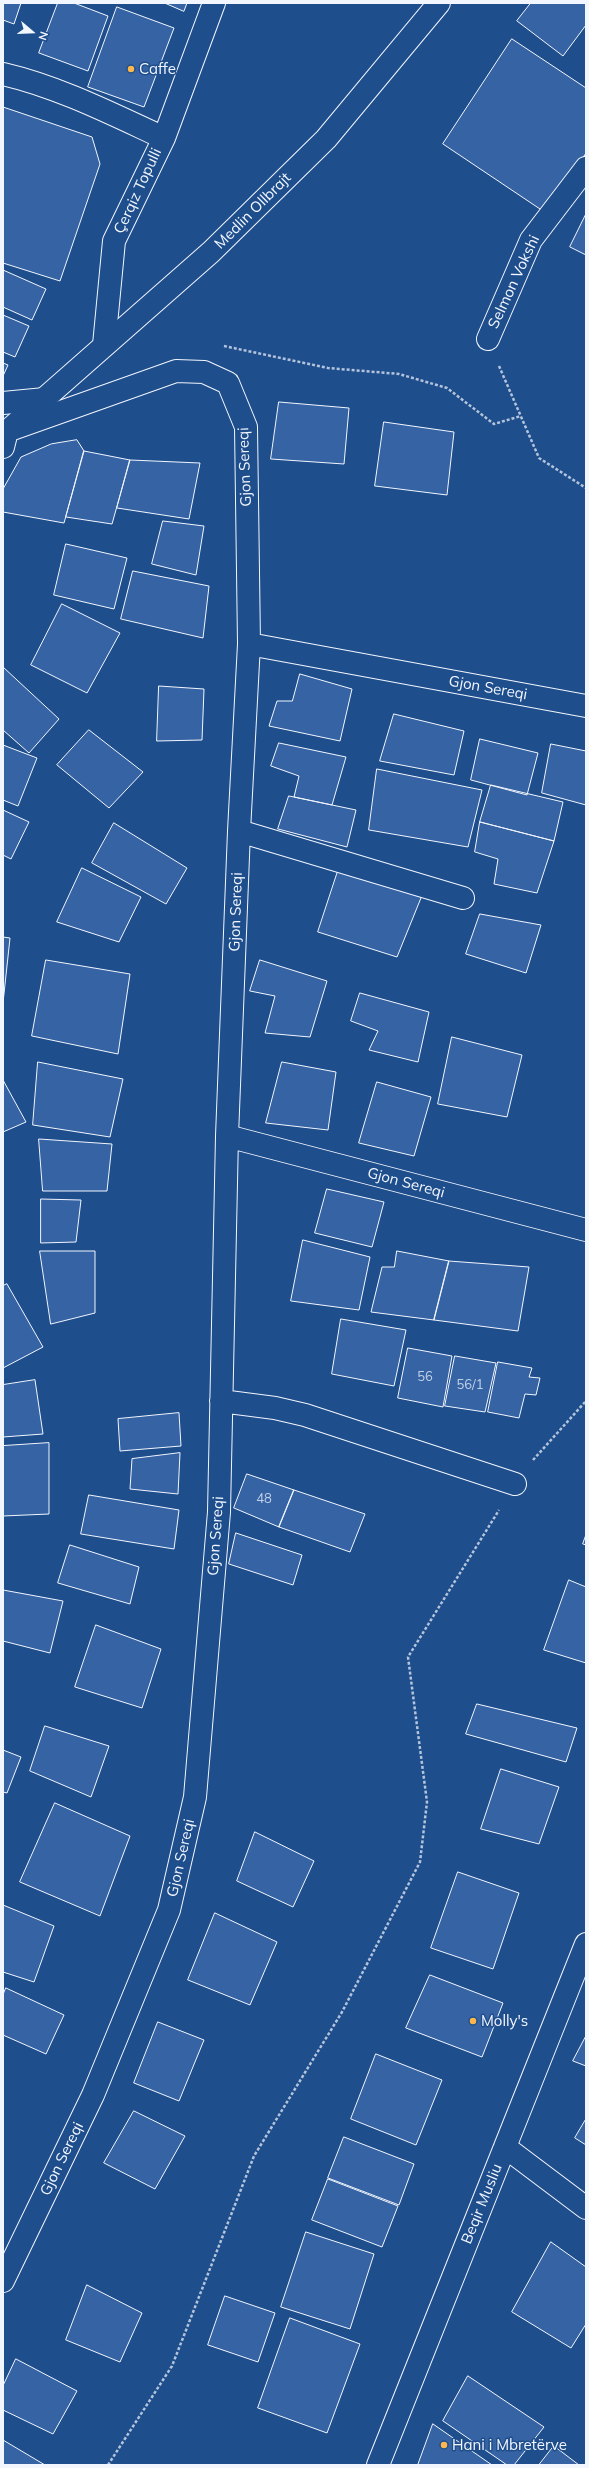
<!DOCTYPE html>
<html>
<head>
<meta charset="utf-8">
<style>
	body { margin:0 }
	#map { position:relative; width:589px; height:2468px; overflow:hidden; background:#1f4e8c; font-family:Mulish,sans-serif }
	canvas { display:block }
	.frame { position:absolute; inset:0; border:4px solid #f2f6ff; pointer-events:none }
	.north { position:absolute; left:12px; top:12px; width:40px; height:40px; -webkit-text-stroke:3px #1f4e8c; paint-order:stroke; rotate:109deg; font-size:11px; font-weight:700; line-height:16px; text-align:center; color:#f2f6ff }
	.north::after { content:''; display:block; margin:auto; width:14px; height:18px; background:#f2f6ff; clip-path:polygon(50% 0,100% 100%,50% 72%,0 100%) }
</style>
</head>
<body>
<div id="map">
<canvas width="589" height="2468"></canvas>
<div class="frame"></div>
<div class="north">N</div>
</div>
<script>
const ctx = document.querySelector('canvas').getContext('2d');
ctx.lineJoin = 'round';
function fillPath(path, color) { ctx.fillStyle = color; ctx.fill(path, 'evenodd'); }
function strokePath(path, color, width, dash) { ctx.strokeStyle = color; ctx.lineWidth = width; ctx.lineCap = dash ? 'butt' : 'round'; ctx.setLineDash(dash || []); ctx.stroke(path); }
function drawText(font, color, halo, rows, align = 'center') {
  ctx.font = font + ' Mulish,sans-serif'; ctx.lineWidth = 3; ctx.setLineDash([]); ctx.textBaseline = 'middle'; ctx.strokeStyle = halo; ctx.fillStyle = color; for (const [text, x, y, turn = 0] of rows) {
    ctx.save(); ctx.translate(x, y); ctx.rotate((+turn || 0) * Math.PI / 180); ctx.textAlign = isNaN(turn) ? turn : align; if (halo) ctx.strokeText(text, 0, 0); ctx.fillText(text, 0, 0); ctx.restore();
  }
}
const building = new Path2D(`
	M3,3H21L14,24L3,20Z
	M58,3H74L108,16L88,71L39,53Z
	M165,3H187L184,11Z
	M531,3H586V25L563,56L517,21Z
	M117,7L174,28L144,107L88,87Z
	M512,39L586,88V153L546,213L443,144Z
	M3,107L92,137L100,164L60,281L3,263Z
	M586,214V255L570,247Z
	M3,270L46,289L32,320L3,307Z
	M3,315L29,326L15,357L3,352Z
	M3,363L8,365L3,376Z
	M279,402L349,408L344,464L271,459Z
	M384,422L454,432L447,495L375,486Z
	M77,440L84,451L64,523L3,512V489L21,457L51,444Z
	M84,451L130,460L112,524L66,517Z
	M130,460L200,463L189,519L117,508Z
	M163,521L204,526L196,575L152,564Z
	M66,544L127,558L114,609L54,595Z
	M133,571L209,586L203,638L121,619Z
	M62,604L120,633L87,693L31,665Z
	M3,667L59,719L29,753L3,730Z
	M300,674L352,689L340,741L269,726L277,701H292Z
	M159,686L204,689L202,740L157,741Z
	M394,714L464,731L454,775L380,761Z
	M89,730L143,772L109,808L57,765Z
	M480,739L538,753L527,795L471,780Z
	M279,743L346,757L332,805L294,797L299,776L271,766Z
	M551,744L586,751V805L542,793Z
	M3,745L37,758L18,806L3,800Z
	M377,769L482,790L468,847L369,830Z
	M491,785L563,802L554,841L480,822Z
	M289,796L356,810L347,847L278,829Z
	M3,810L29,822L11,859L3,855Z
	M480,822L554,841L537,893L494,884L498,859L475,852Z
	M114,823L187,868L166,904L92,863Z
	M82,868L141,897L119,942L57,922Z
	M339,868L423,893L397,957L318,932Z
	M480,914L541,925L526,973L466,954Z
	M3,937L10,938L3,1003Z
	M46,960L130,974L118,1054L32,1036Z
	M260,960L327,981L310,1037L265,1033L275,996L250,991Z
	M360,993L429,1012L418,1062L369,1050L378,1031L351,1021Z
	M452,1037L522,1055L507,1117L438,1104Z
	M38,1062L123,1079L110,1137L33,1125Z
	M282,1062L336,1072L328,1130L266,1123Z
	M3,1080L26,1122L3,1132Z
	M377,1082L431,1097L414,1156L359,1143Z
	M39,1139L112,1144L107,1191H43Z
	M327,1189L384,1202L372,1247L315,1233Z
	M41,1199L81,1200L76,1242L41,1243Z
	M303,1240L370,1257L359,1310L291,1301Z
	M40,1251H95V1313L51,1324Z
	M397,1251L449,1261L434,1320L371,1312L382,1267H394Z
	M449,1261L529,1267L518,1331L434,1320Z
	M7,1284L43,1347L3,1368V1286Z
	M341,1319L406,1330L394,1386L332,1374Z
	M408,1348L452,1356L443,1407L398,1398Z
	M455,1356L496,1363L485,1412L445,1406Z
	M498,1362L532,1368L529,1377L540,1378L536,1395L525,1394L519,1418L488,1412Z
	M35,1380L43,1434L3,1437V1385Z
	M179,1413L181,1446L120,1451L118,1419Z
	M49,1443V1514L3,1516V1446Z
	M180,1453L178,1494L130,1489L132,1459Z
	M247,1474L294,1490L279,1527L234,1508Z
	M294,1490L365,1514L350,1552L279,1527Z
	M89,1495L179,1510L174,1549L81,1534Z
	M236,1533L302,1555L293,1585L229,1564Z
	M586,1535V1545L583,1544Z
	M70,1545L139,1567L130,1604L58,1583Z
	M569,1580L586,1587V1663L544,1650Z
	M3,1590L63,1601L50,1653L3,1641Z
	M96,1625L161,1649L142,1708L75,1687Z
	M477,1704L577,1728L566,1762L466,1734Z
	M45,1726L109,1746L91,1797L30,1771Z
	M3,1750L21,1757L7,1793L3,1792Z
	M501,1769L559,1787L539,1844L481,1829Z
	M55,1803L130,1836L100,1916L20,1882Z
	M255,1832L314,1861L293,1907L237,1881Z
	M458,1872L519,1893L493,1969L431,1948Z
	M3,1905L54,1926L34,1982L3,1972Z
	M215,1913L277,1942L250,2005L188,1980Z
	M430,1975L503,2003L482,2057L406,2028Z
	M6,1988L64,2015L46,2054L3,2035V1995Z
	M158,2022L204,2040L179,2101L134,2083Z
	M586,2036V2066L573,2061Z
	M376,2054L442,2080L416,2145L351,2119Z
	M134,2111L185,2136L155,2189L104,2163Z
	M586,2119V2145L575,2138Z
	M344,2137L414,2164L399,2205L328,2178Z
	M328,2179L398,2206L382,2247L312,2220Z
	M306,2232L374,2254L350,2329L281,2307Z
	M551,2242L586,2267V2324L571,2348L512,2312Z
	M87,2285L142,2313L120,2362L66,2340Z
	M225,2296L275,2313L258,2362L208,2345Z
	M290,2318L360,2344L327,2433L258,2408Z
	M16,2359L77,2391L53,2434L3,2410V2386Z
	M468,2376L544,2427L514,2465H507L443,2421Z
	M433,2424L492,2465H418Z
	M3,2440L45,2465H3Z
	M554,2446L579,2465H539Z`);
const path = new Path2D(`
	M224,346L328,368L399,374L447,388L494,424L521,416
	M499,366L539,458L586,488
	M533,1460L586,1401
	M108,2465L172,2366L254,2156L342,2012L420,1862L427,1802L408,1657L499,1510`);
const street = new Path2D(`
	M3,74C59,87 112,114 164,138L114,241L104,345
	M164,138L214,3
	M488,339L531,240L586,168
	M3,403L45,399
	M3,447L7,431L176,371L204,372L228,383L246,427L249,644L239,831L227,1136L219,1512L195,1797L169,1910L93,2095L3,2281
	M249,644L586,706
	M239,831L463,898
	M227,1136L586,1230
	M221,1401L275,1408L305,1415L515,1484
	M505,2147L586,2208
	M378,2465L586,1944`);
const primary = new Path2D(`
	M3,435L211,252L326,139L439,3`);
const markers = [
	[131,69,4,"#ffb74d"],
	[473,2021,4,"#ffb74d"],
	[444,2445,4,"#ffb74d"]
];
const numberNames = [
	["56",425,1377],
	["56/1",470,1385],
	["48",264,1499]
];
const poiNames = [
	["Caffe",139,69],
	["Molly's",481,2021],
	["Hani i Mbretërve",452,2445]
];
const streetNames = [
	["Çerqiz Topulli",138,191,-65],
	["Medlin Ollbrajt",253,211,-45],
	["Selmon Vokshi",514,282,-65],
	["Gjon Sereqi",245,467,-92],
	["Gjon Sereqi",488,688,10],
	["Gjon Sereqi",236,912,-88],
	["Gjon Sereqi",406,1183,15],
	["Gjon Sereqi",216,1536,-86],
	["Gjon Sereqi",181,1858,-77],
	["Gjon Sereqi",62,2159,-64],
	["Beqir Musliu",482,2204,-68]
];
fillPath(building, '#3563a3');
strokePath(building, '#f2f6ff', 1);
strokePath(street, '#f2f6ff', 24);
strokePath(primary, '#f2f6ff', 24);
strokePath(path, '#b3c4dc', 2.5, [3, 2]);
strokePath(street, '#1f4e8c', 22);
strokePath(primary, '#1f4e8c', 22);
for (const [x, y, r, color] of markers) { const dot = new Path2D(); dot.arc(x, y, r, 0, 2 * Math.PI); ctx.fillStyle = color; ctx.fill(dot); strokePath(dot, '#1f4e8c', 1.5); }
drawText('13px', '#c3d1e8', null, numberNames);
drawText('15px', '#f2f6ff', '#1f4e8c', poiNames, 'left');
drawText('15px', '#f2f6ff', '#1f4e8c', streetNames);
</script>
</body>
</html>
